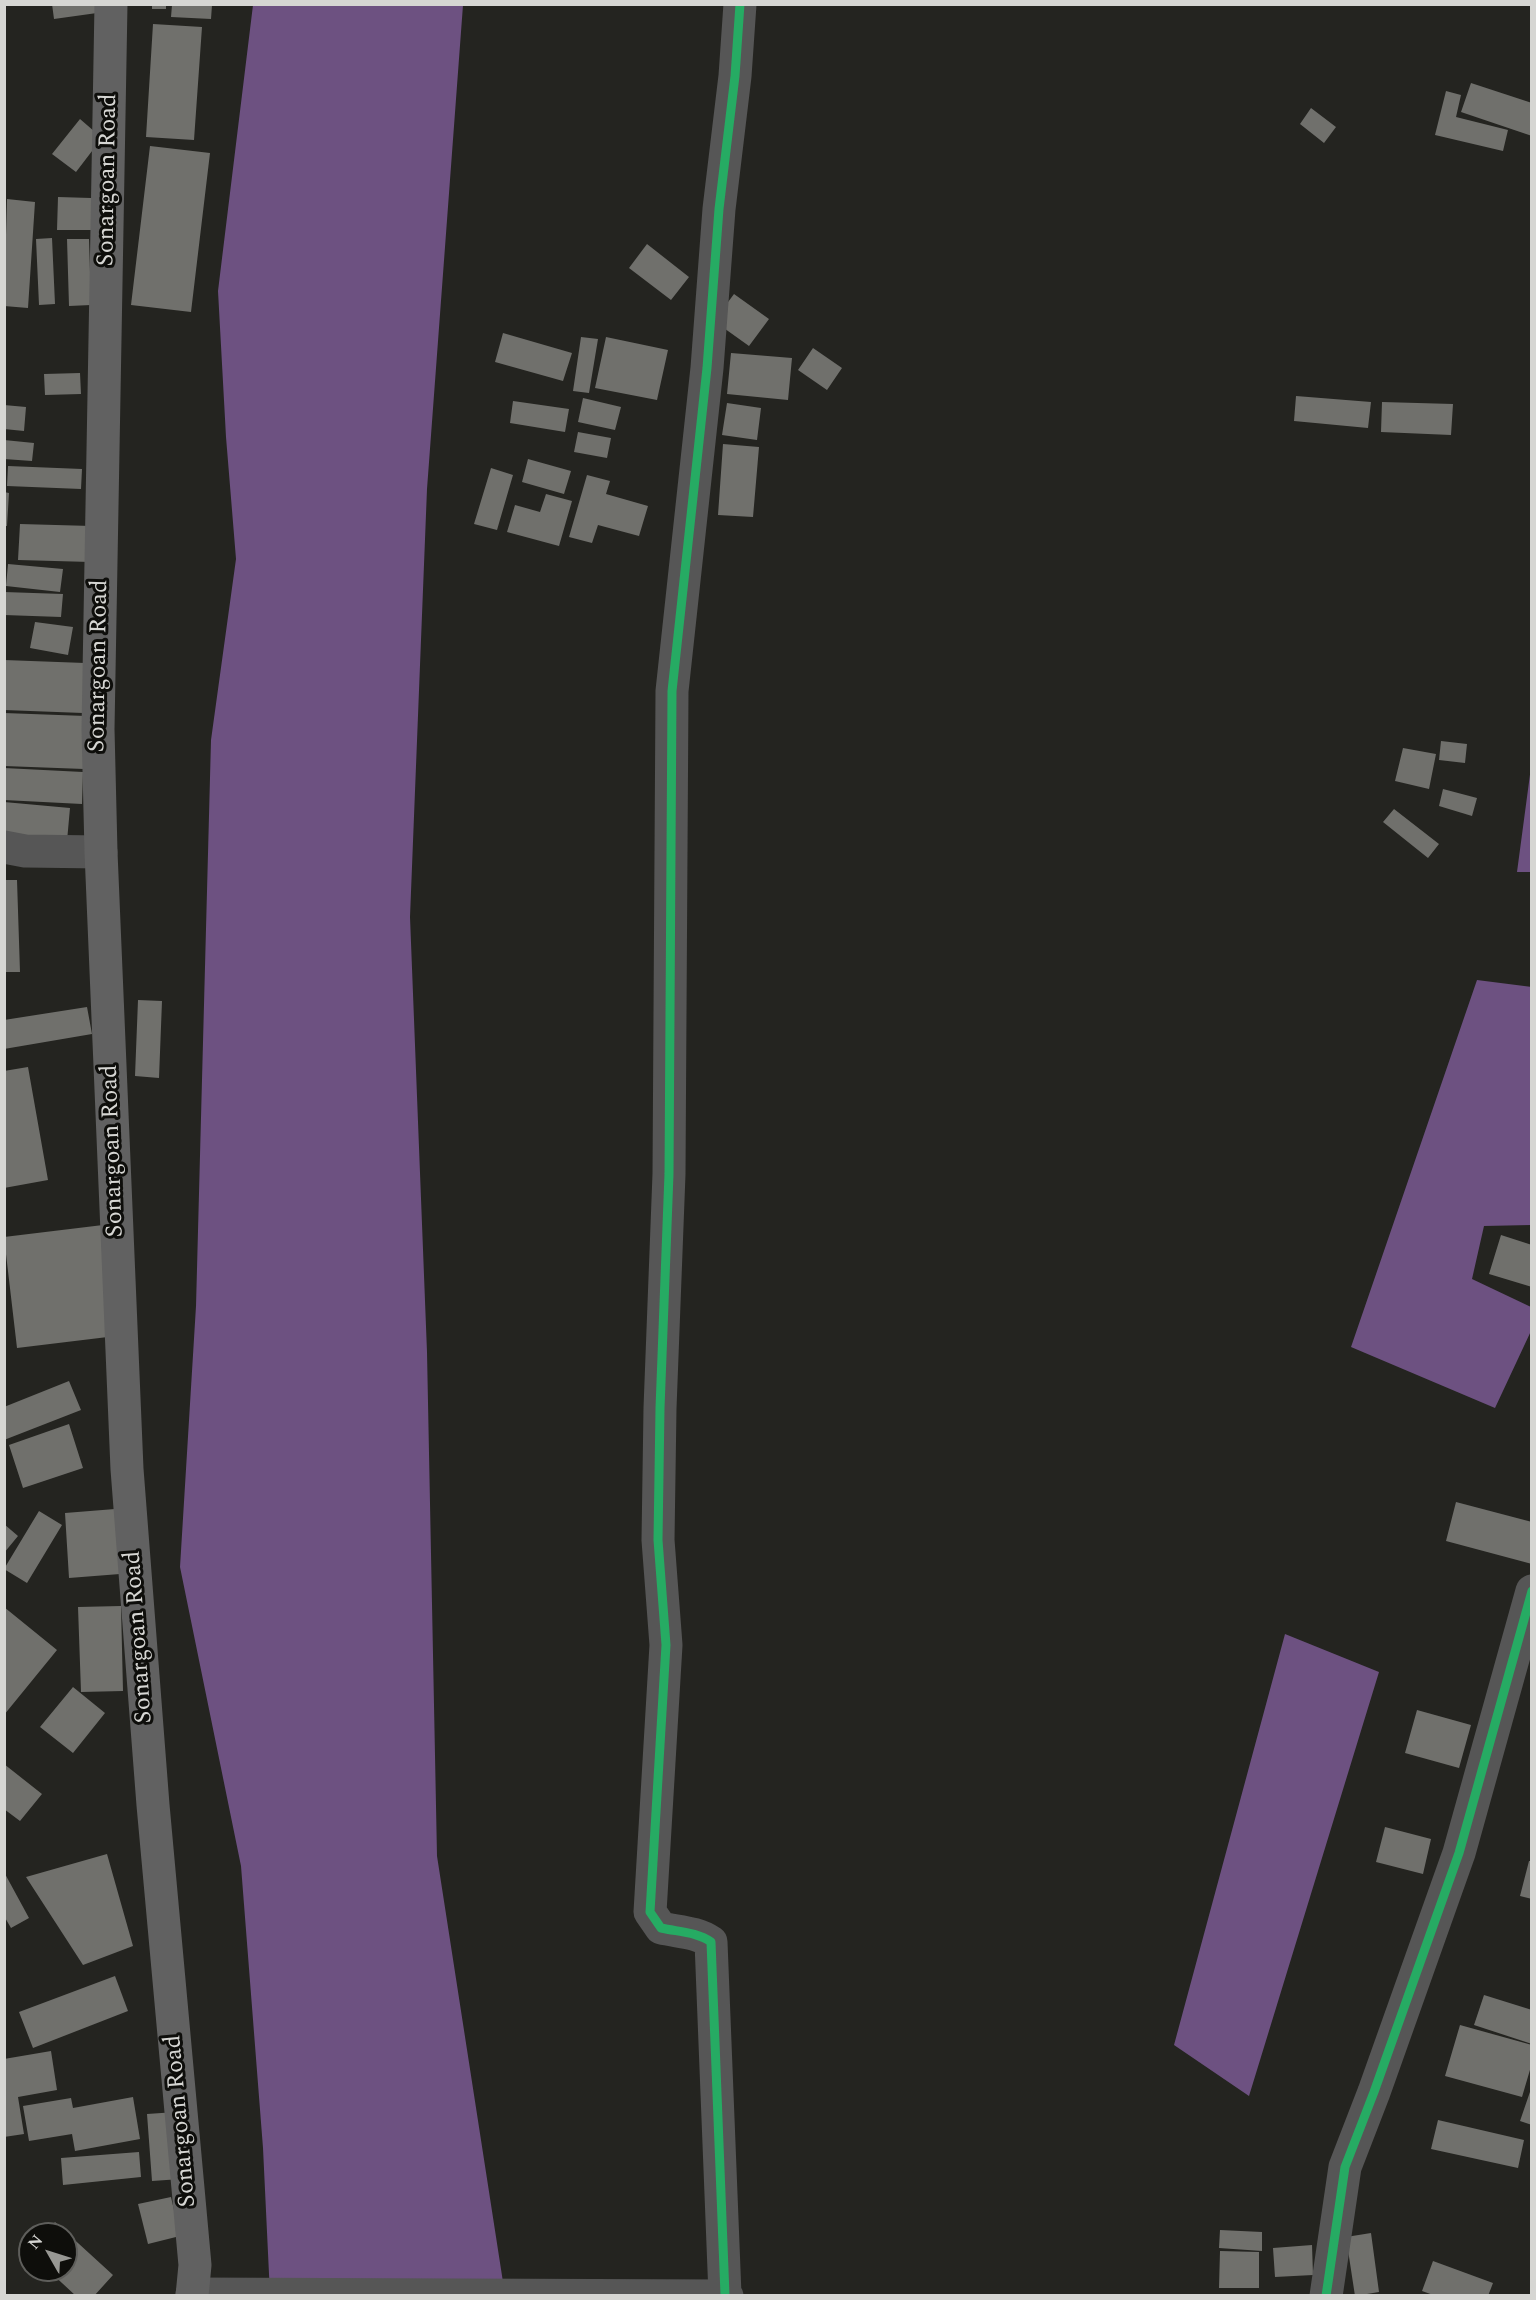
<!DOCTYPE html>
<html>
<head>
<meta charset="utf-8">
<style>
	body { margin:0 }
	#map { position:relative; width:1536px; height:2300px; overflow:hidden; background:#242420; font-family:Spectral,serif }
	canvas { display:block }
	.frame { position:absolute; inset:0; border:6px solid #d6d6d3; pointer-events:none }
	.north { position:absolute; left:18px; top:2222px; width:60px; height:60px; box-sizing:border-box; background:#0e0e0b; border:2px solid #5e5e5b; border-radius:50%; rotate:309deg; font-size:16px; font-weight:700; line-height:24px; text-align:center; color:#d6d6d3 }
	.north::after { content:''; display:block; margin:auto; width:21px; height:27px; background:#989894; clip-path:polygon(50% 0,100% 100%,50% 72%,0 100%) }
</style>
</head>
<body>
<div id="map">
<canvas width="1536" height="2300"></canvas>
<div class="frame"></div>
<div class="north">N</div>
</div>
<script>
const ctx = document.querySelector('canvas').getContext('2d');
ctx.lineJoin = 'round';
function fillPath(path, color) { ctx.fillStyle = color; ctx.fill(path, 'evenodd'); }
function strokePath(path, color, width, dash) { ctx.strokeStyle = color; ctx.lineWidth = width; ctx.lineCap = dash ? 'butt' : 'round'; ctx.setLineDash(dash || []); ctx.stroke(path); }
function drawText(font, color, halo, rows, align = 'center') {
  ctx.font = font + ' Spectral,serif'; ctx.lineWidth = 6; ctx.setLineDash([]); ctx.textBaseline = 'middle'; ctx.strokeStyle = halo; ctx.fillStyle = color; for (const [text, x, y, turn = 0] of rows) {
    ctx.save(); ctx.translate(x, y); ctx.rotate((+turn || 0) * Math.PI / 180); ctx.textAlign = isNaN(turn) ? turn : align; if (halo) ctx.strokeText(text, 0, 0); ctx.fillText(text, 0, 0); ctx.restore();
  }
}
const water = new Path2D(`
	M253,5H463L427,489L410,917L427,1352L437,1856L505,2295H270L263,2148L241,1866L180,1567L196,1306L211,740L236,559L226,437L218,291Z
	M1531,767V872H1517Z
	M1477,980L1532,987L1531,1225L1484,1226L1472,1279L1531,1307V1331L1495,1408L1351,1347Z
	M1285,1634L1379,1672L1249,2096L1174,2045Z`);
const building = new Path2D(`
	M52,4H95L97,13L54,19Z
	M152,4H166V9H152Z
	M172,5H212L211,19L171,17Z
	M153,24L202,27L194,140L146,137Z
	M1471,83L1532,103V136L1461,112Z
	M1446,91L1461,95L1456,117L1508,130L1503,151L1435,135Z
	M1311,108L1336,127L1324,143L1300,124Z
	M80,119L102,138L76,172L52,154Z
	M150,146L210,153L191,312L131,305Z
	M58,197L91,198V230H57Z
	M7,199L35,202L28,308L4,306Z
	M52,238L55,304L39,305L36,239Z
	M67,239H89L91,305L69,306Z
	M647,244L689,277L671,300L629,268Z
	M734,294L769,319L749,346L714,321Z
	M503,333L572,353L563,381L495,362Z
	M581,337L598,339L589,393L573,391Z
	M606,337L668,350L657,400L595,388Z
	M813,348L842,368L827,390L798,370Z
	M731,353L792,358L788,400L727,394Z
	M80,373L81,394L45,395L44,374Z
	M1296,396L1371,402L1368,428L1294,421Z
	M583,398L621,407L615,430L578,422Z
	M513,401L569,409L565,432L510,423Z
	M1382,402L1453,404L1451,435L1381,432Z
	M727,403L761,408L757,440L722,435Z
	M4,405L26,407L24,431L4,429Z
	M578,432L611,438L607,458L574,452Z
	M4,440L34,443L32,461L4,459Z
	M723,444L759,447L753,517L718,515Z
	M528,459L571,471L564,494L522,482Z
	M8,466L82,469L81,489L7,486Z
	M491,468L513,475L497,530L474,524Z
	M587,475L610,481L606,494L648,506L639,536L598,525L592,543L569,537Z
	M4,492L9,493L7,526H4Z
	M546,494L572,501L559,546L507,532L515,505L540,512Z
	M20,524L92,526L91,562L18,560Z
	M8,564L63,569L60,592L6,586Z
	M4,592L63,594L61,617L4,615Z
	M35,622L73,627L68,655L30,648Z
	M4,660L85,663L83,713L4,710Z
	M4,713L86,716L84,769L4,766Z
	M1441,741L1467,744L1465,763L1439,760Z
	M1403,748L1436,754L1429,789L1395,781Z
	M4,768L83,772L82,804L4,800Z
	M1443,789L1477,798L1472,816L1439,806Z
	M4,802L70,808L67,841L4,836Z
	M1394,809L1439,844L1428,858L1383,822Z
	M4,880H17L20,972H4Z
	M138,1000L162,1001L159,1078L135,1076Z
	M87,1007L92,1034L4,1049V1020Z
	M28,1067L48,1180L4,1188V1071Z
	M103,1225L116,1336L17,1348L4,1237Z
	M1501,1235L1532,1245V1287L1489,1274Z
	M69,1381L81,1410L4,1440V1407Z
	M69,1424L83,1468L23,1488L9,1445Z
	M1456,1502L1532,1522V1564L1446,1541Z
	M115,1509L120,1574L69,1578L65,1513Z
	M39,1511L62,1525L27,1583L4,1569Z
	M4,1524L18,1536L4,1553Z
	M121,1606L123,1691L81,1692L78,1607Z
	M4,1607L57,1650L4,1715Z
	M73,1687L105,1713L73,1753L40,1727Z
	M1417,1710L1471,1725L1459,1768L1405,1753Z
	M4,1764L42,1794L20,1821L4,1809Z
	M1385,1827L1431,1839L1423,1874L1376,1862Z
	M107,1854L133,1946L83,1965L26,1877Z
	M1529,1861H1532V1899L1520,1896Z
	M4,1872L29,1918L11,1928L4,1916Z
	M115,1976L128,2011L33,2048L19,2012Z
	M1484,1995L1532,2010V2044L1474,2025Z
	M1460,2025L1532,2045V2063L1522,2097L1445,2076Z
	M51,2051L57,2090L18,2097L24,2134L4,2137V2059Z
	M1532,2086V2125L1520,2121Z
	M133,2097L140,2139L75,2151L72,2134L29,2141L23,2106L71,2098L73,2108Z
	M176,2112L181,2179L152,2181L147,2114Z
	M1438,2120L1524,2140L1518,2168L1431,2149Z
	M139,2152L141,2177L63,2185L61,2158Z
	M171,2197L180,2236L148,2244L138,2204Z
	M55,2222L113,2275L94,2296H76L48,2270H66V2234H44Z
	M1220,2230L1262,2232V2251L1219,2248Z
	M1371,2233L1379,2292L1355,2296L1346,2237Z
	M1312,2245L1313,2275L1275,2277L1273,2248Z
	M1220,2251L1259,2252V2288H1219Z
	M1433,2261L1493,2283L1488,2296H1436L1422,2291Z`);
const street = new Path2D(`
	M4,847L25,851L101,852
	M192,2294L727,2296
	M725,2295L711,1942C697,1932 679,1932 661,1928L650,1912L666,1645L658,1540L660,1408L669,1174L672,691L707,368L719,209L735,76L740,4
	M1326,2296L1345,2167L1374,2092L1459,1853L1532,1591`);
const secondary = new Path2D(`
	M111,4L98,729L101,852L127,1469L153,1805L195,2265L192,2296`);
const cycleway = new Path2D(`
	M725,2295L711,1942C697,1932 679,1932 661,1928L650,1912L666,1645L658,1540L660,1408L669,1174L672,691L707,368L719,209L735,76L740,4
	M1326,2296L1345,2167L1374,2092L1459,1853L1532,1591`);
const streetNames = [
	["Sonargoan Road",109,180,-89],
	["Sonargoan Road",100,666,-89],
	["Sonargoan Road",114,1151,-92],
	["Sonargoan Road",140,1637,-94],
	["Sonargoan Road",182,2121,-95]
];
fillPath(water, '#6d5181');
fillPath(building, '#70706c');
strokePath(street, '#565656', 33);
strokePath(secondary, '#616161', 33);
strokePath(cycleway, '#26ab63', 9);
drawText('24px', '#d6d6d3', '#0e0e0b', streetNames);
</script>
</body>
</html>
